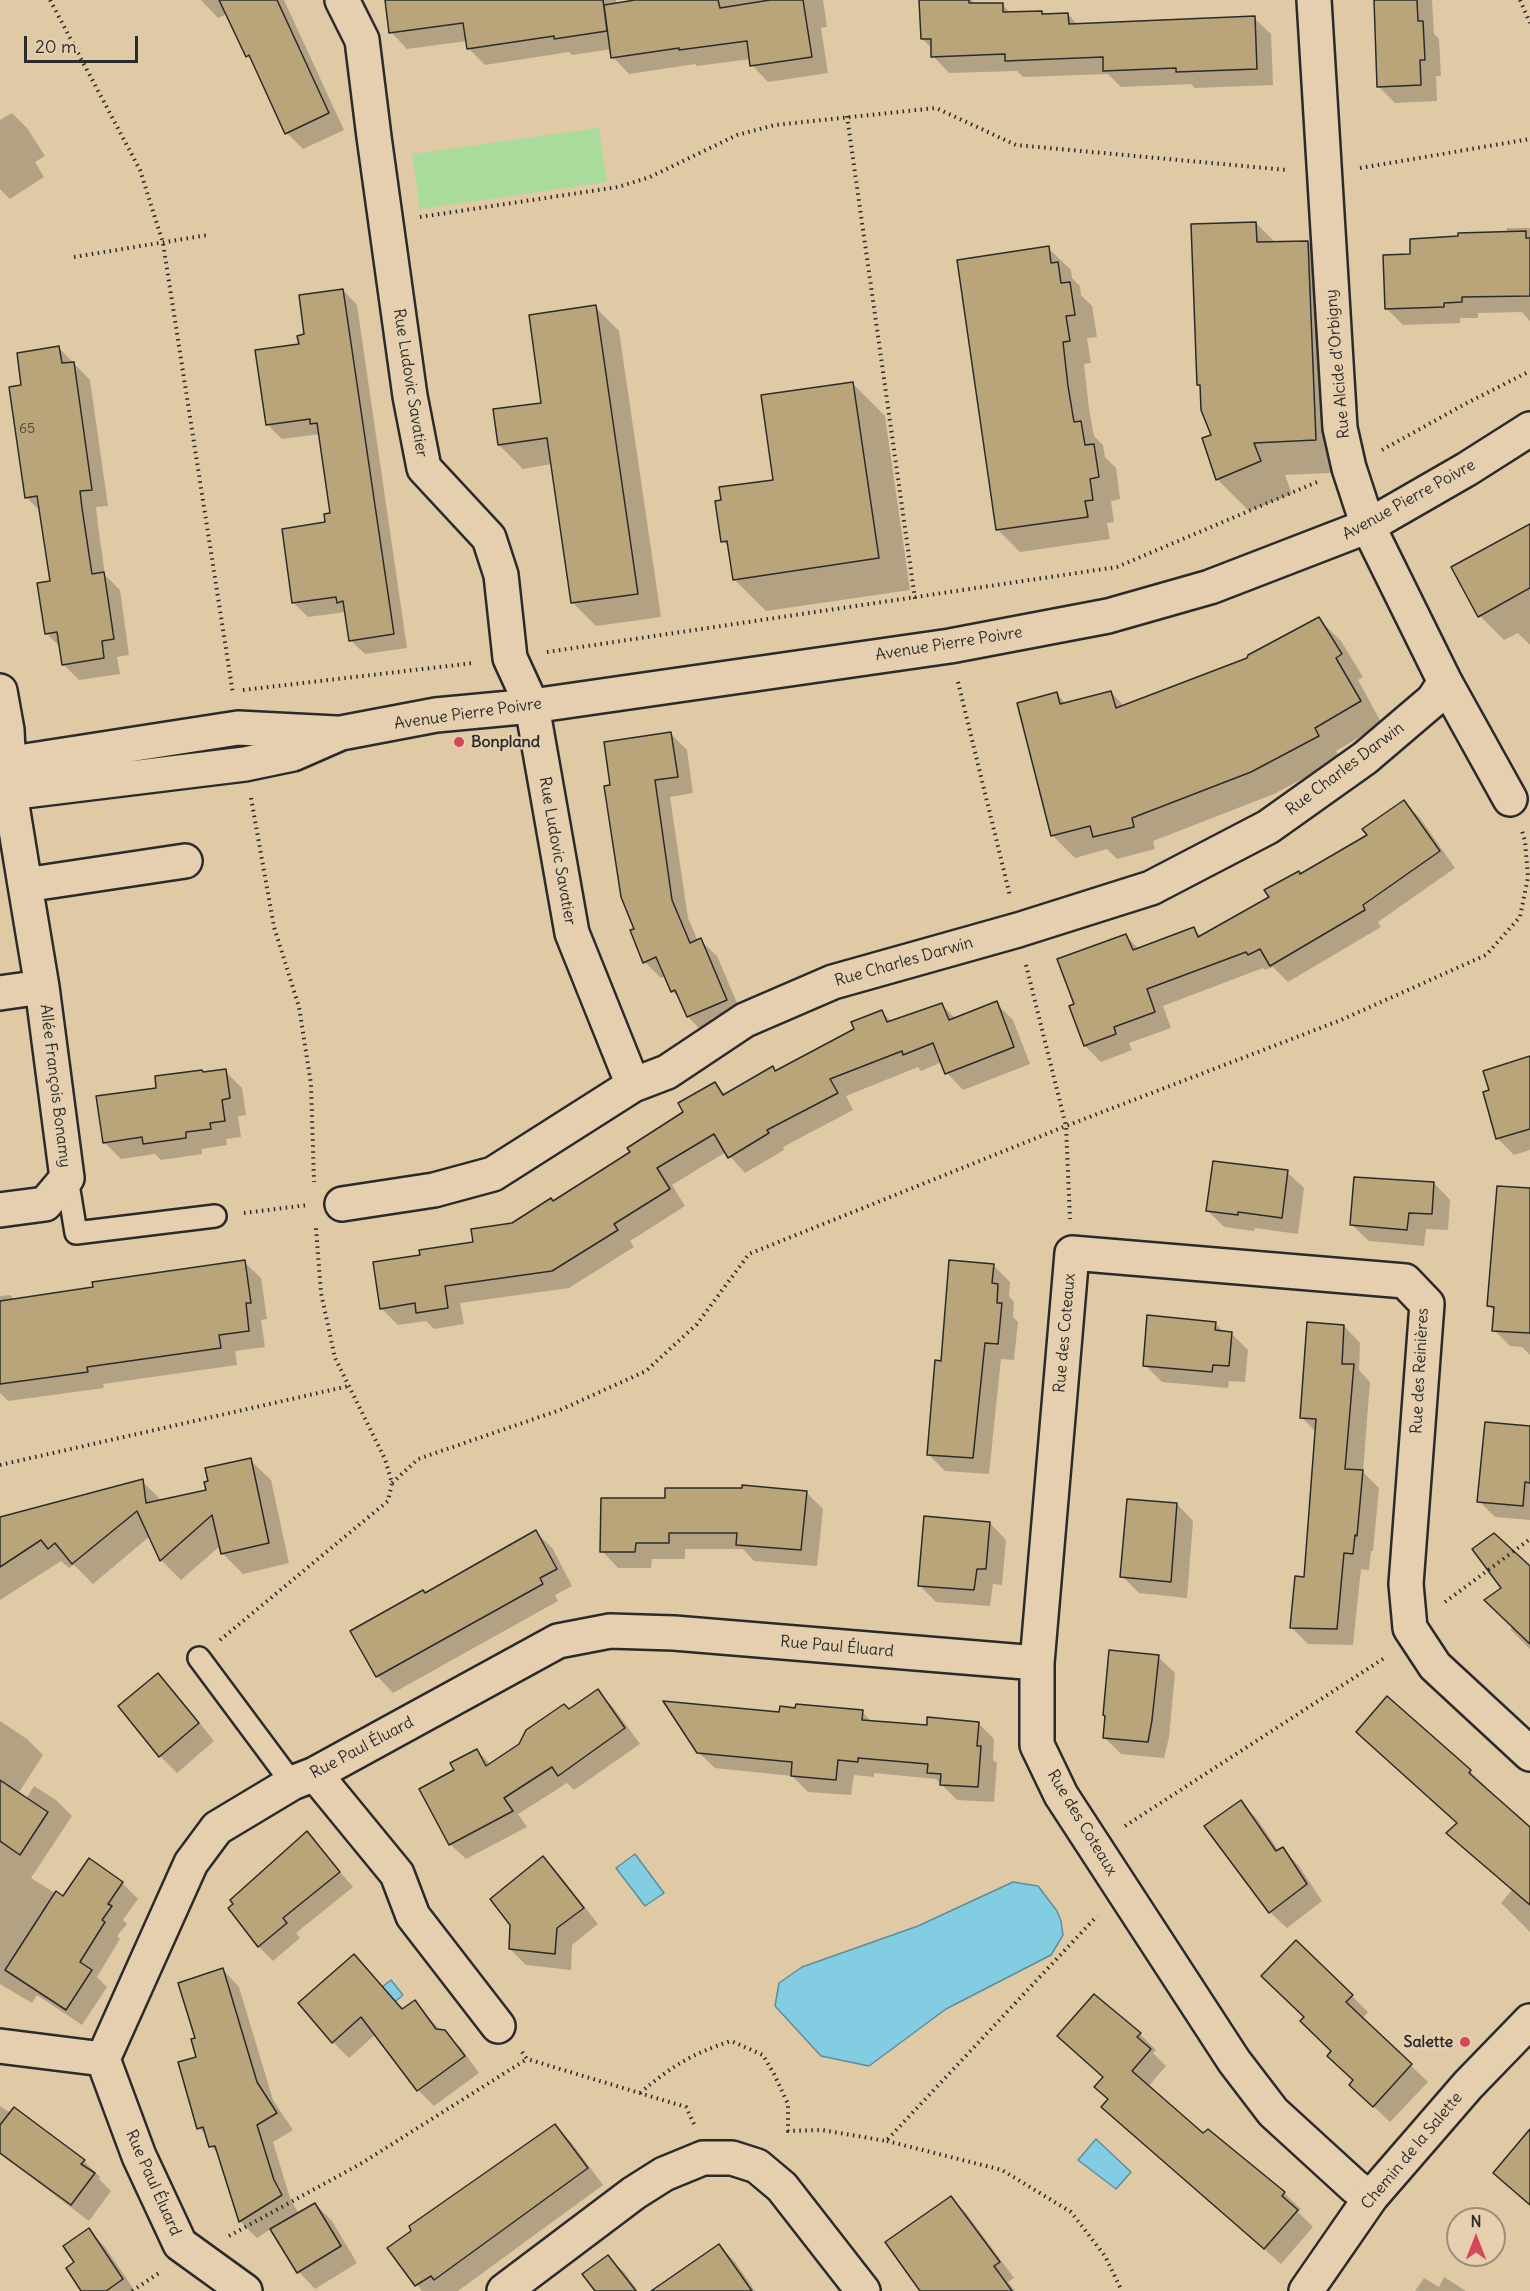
<!DOCTYPE html>
<html>
<head>
<meta charset="utf-8">
<style>
	body { margin:0 }
	#map { position:relative; width:1530px; height:2291px; overflow:hidden; background:#e0caa6; font-family:Delius,sans-serif }
	canvas { display:block }
	.north { position:absolute; left:1446px; top:2207px; width:60px; height:60px; box-sizing:border-box; background:#e5cfae; border:2px solid #9b8d7a; border-radius:50%; rotate:0deg; font-size:16px; font-weight:700; line-height:24px; text-align:center; color:#2b2b2b }
	.north::after { content:''; display:block; margin:auto; width:21px; height:27px; background:#d1495b; clip-path:polygon(50% 0,100% 100%,50% 72%,0 100%) }
	.scale { position:absolute; left:24px; top:36px; width:114px; height:27px; box-sizing:border-box; border:3px solid #2b2b2b; border-top:0; padding-left:8px; font-size:18px; line-height:21px; white-space:nowrap; color:#2b2b2b; -webkit-text-stroke:4px #e5cfae; paint-order:stroke }
</style>
</head>
<body>
<div id="map">
<canvas width="1530" height="2291"></canvas>
<div class="north">N</div>
<div class="scale">20 m</div>
</div>
<script>
const ctx = document.querySelector('canvas').getContext('2d');
ctx.lineJoin = 'round';
function fillPath(path, color) { ctx.fillStyle = color; ctx.fill(path, 'evenodd'); }
function strokePath(path, color, width, dash) { ctx.strokeStyle = color; ctx.lineWidth = width; ctx.lineCap = dash ? 'butt' : 'round'; ctx.setLineDash(dash || []); ctx.stroke(path); }
function drawText(font, color, halo, rows, align = 'center') {
  ctx.font = font + ' Delius,sans-serif'; ctx.lineWidth = 4.5; ctx.setLineDash([]); ctx.textBaseline = 'middle'; ctx.strokeStyle = halo; ctx.fillStyle = color; for (const [text, x, y, turn = 0] of rows) {
    ctx.save(); ctx.translate(x, y); ctx.rotate((+turn || 0) * Math.PI / 180); ctx.textAlign = isNaN(turn) ? turn : align; if (halo) ctx.strokeText(text, 0, 0); ctx.fillText(text, 0, 0); ctx.restore();
  }
}
const green = new Path2D(`
	M599,128L607,182L420,209L412,154Z`);
const water = new Path2D(`
	M635,1854L664,1893L645,1906L616,1868Z
	M1013,1882L1038,1886L1057,1911L1061,1921L1063,1935L1051,1955L946,2009L869,2066L821,2056L775,2006L779,1983L802,1967L918,1926Z
	M391,1980L403,1995L373,2020L360,2004Z
	M1096,2139L1131,2172L1116,2189L1078,2160Z`);
const shadow = new Path2D(`
	M201,0H284L344,130L303,149L287,133L254,62L247,56L227,14L218,18Z
	M386,0H616L617,4L652,0H823L827,27L821,28L828,73L768,82L752,65L751,59L697,66L695,64L629,74L613,57L612,49L572,55L569,52L485,65L468,48L467,41L407,49L391,32Z
	M921,0H972L975,5L1002,4L1011,14H1068L1078,25L1254,18L1271,34L1273,85L1195,88L1191,84L1121,87L1108,74L1023,77L1017,71L949,73L933,56V49L922,39Z
	M1375,0H1432L1434,34L1439,39L1441,76H1436L1437,101L1395,103L1378,86Z
	M12,113L27,128L45,156L35,162L44,177L10,199L0,189V120Z
	M1256,223L1276,243L1308,242L1340,275L1348,472L1285,475L1292,494L1249,511L1217,479L1213,436L1201,388L1199,385Z
	M1507,228H1530V321L1522,312L1478,313V318H1460V323L1403,325L1386,308L1507,233Z
	M1048,248L1071,270L1072,278L1080,286L1081,295L1092,306L1097,337L1087,338L1091,363L1084,364L1089,409L1094,436L1103,445L1105,457L1116,468L1120,499L1111,501L1114,522L1107,523L1110,539L1020,552L997,529Z
	M343,290L357,305L407,648L365,654L350,640L346,612L308,617L294,603L332,514L320,434L282,439L268,425L300,345Z
	M595,307L619,331L661,617L596,626L573,603L552,464L523,469L499,445L543,404Z
	M59,348L90,380L108,506L96,507L98,525L105,575L120,590L129,655L117,657L120,674L79,680L63,664L61,648L46,633L51,582L41,512L26,497L23,386Z
	M853,384L885,416L910,590L766,611L734,579L730,548L723,541L775,481Z
	M1530,525V644H1529L1518,633L1504,640L1480,616Z
	M1319,619L1341,641L1363,677L1358,680L1382,724L1336,751L1340,759L1274,794L1153,841L1155,849L1117,859L1107,849L1075,858L1052,835L1057,694L1066,704L1111,692L1124,706L1248,659Z
	M671,734L687,750L693,793L670,797L688,918L698,941L700,940L717,956L743,1017L704,1033L688,1017L680,999L672,991L666,976L661,978L645,962L636,930L612,786Z
	M1404,802L1420,818L1455,868L1378,922L1381,927L1288,982L1273,967L1265,970L1263,968L1163,1006L1171,1028L1129,1043L1132,1050L1101,1062L1085,1046L1076,1005L1126,936L1139,949L1194,929L1202,937L1271,898L1301,875L1369,836Z
	M996,1003L1013,1020L1030,1064L963,1090L947,1073L942,1062L921,1071L918,1067L846,1096L853,1110L783,1147L784,1150L745,1173L726,1152L672,1185L685,1206L630,1241L634,1247L569,1288L460,1303L464,1324L434,1329L426,1321L398,1325L381,1308L421,1256L474,1243L553,1203L632,1153L685,1112L715,1084L726,1095L772,1068L776,1072L856,1030L882,1012L892,1022L942,1005L956,1019Z
	M1530,1067V1150L1514,1155L1497,1138Z
	M225,1071L242,1088L246,1115L238,1116L241,1137L226,1139L227,1145L202,1149V1154L161,1160L155,1154L121,1159L104,1142L204,1074Z
	M1287,1172L1304,1188L1298,1234L1255,1228L1254,1231L1224,1227L1207,1210Z
	M1434,1183L1450,1200L1448,1230L1426,1229L1424,1246L1369,1241L1352,1225Z
	M1530,1190V1355L1522,1347L1510,1346L1494,1330L1495,1312L1489,1305Z
	M244,1262L261,1278L267,1319L261,1320L265,1347L235,1351L237,1365L103,1384L104,1388L8,1401L0,1393V1296L10,1295L15,1300Z
	M993,1265L1010,1282L1009,1296L1014,1302L1013,1317L1018,1322L1014,1360L1001,1359L989,1474L945,1471L928,1454L942,1362Z
	M1215,1323L1224,1333H1231L1248,1350L1245,1382L1229,1381L1228,1388L1162,1382L1145,1365Z
	M1344,1326L1360,1343L1359,1370L1370,1382L1363,1472L1379,1488L1373,1551H1371L1369,1570L1361,1569L1353,1645L1308,1644L1291,1627L1305,1579L1317,1433L1301,1417Z
	M1530,1427V1520L1495,1517L1479,1501Z
	M250,1460L271,1480L289,1563L243,1574L222,1553L220,1546L181,1580L161,1560L150,1536L93,1584L74,1565L69,1568L61,1561L0,1600V1520L142,1481L162,1501L207,1491Z
	M806,1492L823,1509L817,1566L754,1561L743,1549H685V1559H652L651,1568H618L602,1551L667,1499Z
	M1177,1504L1193,1521L1187,1598L1139,1593L1122,1576Z
	M990,1523L1006,1540L1002,1585L993,1584L990,1606L936,1602L920,1586Z
	M536,1532L553,1549L572,1586L555,1595L558,1601L393,1693L377,1676L426,1594Z
	M1530,1569V1649L1511,1630Z
	M1158,1657L1175,1673L1169,1737L1164,1758L1121,1754L1104,1737Z
	M158,1675L175,1692L214,1741L177,1773L160,1756L120,1706Z
	M597,1691L613,1707L640,1744L574,1790L567,1783L518,1814L527,1827L466,1859L450,1844L456,1771L477,1750L491,1765Z
	M862,1712L872,1722L928,1726L978,1723L994,1739L993,1760L997,1763L994,1802L957,1800L936,1779L874,1773V1777L854,1775L851,1795L808,1792L792,1776L715,1768L698,1752L781,1714Z
	M0,1721L27,1739L43,1755L18,1794L26,1799L34,1786L56,1800L72,1816L31,1878L63,1898L122,1883L138,1899L123,1920L127,1924L117,1936L120,1939L97,1977L107,1987L82,2025L37,1995L32,2003L0,1984Z
	M1374,1748L1470,1771L1486,1787L1485,1789L1530,1829V1932L1501,1903L1512,1890L1448,1833L1459,1823Z
	M1240,1802L1257,1819L1279,1851L1283,1849L1299,1866L1322,1901L1287,1928L1270,1912Z
	M307,1833L353,1887L296,1933L300,1938L273,1961L259,1947L230,1908Z
	M543,1858L559,1874L598,1924L572,1945L571,1970L526,1965L510,1949Z
	M354,1956L403,2010L415,2002L441,2031L445,2032L461,2048L479,2073L434,2106L418,2090L376,2034L349,2058L333,2042Z
	M223,1970L239,1987L273,2100L293,2130L273,2142L290,2198L299,2214L315,2204L332,2221L357,2263L315,2289L299,2272L272,2228L257,2238L240,2221L219,2155L211,2146L208,2137L199,2128L197,2040Z
	M1094,1996L1140,2034L1156,2050L1153,2053L1166,2066L1148,2087L1203,2135L1208,2131L1284,2193L1301,2209L1298,2212L1313,2227L1281,2264L1103,2106L1109,2100L1096,2087L1104,2078L1059,2036Z
	M1352,1996L1368,2012L1362,2019L1428,2082L1390,2122L1368,2101L1333,2052L1302,2021Z
	M0,2106L84,2161L100,2177L99,2179L111,2191L89,2221L0,2154Z
	M555,2126L571,2142L603,2185L458,2291H422L389,2248Z
	M951,2198L966,2213L1014,2278L1008,2282L1015,2291H922Z
	M89,2230L105,2247L135,2291H83Z
	M719,2245L735,2262L755,2291H654Z
	M608,2257L625,2273L638,2291H594Z
	M1444,2277L1466,2291H1415L1424,2278L1439,2287Z`);
const building = new Path2D(`
	M219,0H277L329,113L285,134L249,55L246,57Z
	M385,0H603L607,31L554,39V36L467,49L463,23L389,33Z
	M635,0H718L720,8L770,0H803L812,57L750,66L747,41L679,50V48L611,58L604,5Z
	M919,0H969V3H1003V12L1042,11V14L1068,13L1069,24L1255,16L1257,69L1176,72V68L1103,71V57L1005,61V54L931,57V39H921Z
	M1374,0H1417L1418,21H1423L1425,60H1420L1421,85L1377,87Z
	M1256,222L1257,242L1308,241L1316,440L1254,443L1261,461L1216,480L1202,438L1211,435L1201,410L1200,385H1197L1191,224Z
	M1526,231V238H1530V296L1462,297V302L1444,303V307L1385,309L1383,255L1410,254V239L1458,236V233Z
	M1049,246L1051,263L1058,262L1061,283L1070,282L1075,315L1066,316L1070,341L1063,342L1068,386L1074,422L1081,421L1085,445L1094,444L1099,477L1090,479L1093,500L1085,501L1088,517L996,530L957,260Z
	M343,289L394,634L349,641L343,601L337,603L336,597L292,603L282,529L325,522L324,514L330,513L317,423L310,424V419L266,425L255,350L299,344L297,336L304,334L299,295Z
	M596,305L638,594L571,603L547,438L498,445L493,409L541,403L529,315Z
	M59,346L62,363L74,362L92,490L80,491L82,508L92,574L104,572L114,639L102,641L104,658L62,665L57,632L45,634L37,583L50,581L37,496L25,498L9,387L21,385L17,353Z
	M853,382L879,558L733,580L727,541L721,542L715,501L721,500L719,487L773,480L761,395Z
	M1530,524V588L1478,617L1451,567Z
	M1319,617L1342,654L1336,658L1361,701L1315,728L1319,736L1251,772L1132,818L1134,827L1093,837L1090,826L1051,836L1017,703L1057,692L1060,704L1111,691L1116,708L1247,658L1248,655Z
	M671,732L678,777L655,780L672,900L690,943L701,938L727,1000L687,1017L675,990L671,992L656,957L643,963L630,930L634,929L621,897L604,786L610,785L604,742Z
	M1404,800L1440,851L1363,905L1365,910L1270,966L1260,949L1248,955L1246,952L1147,989L1155,1012L1114,1027L1116,1034L1084,1046L1069,1006L1074,1004L1057,959L1126,934L1133,950L1194,927L1198,937L1269,897L1264,890L1299,871L1300,874L1367,835L1362,829Z
	M997,1001L1014,1047L945,1074L933,1043L903,1055L902,1051L830,1079L838,1093L767,1130L769,1133L728,1158L714,1134L657,1168L670,1189L614,1224L618,1230L552,1271L445,1286L448,1308L416,1313L415,1303L380,1309L373,1262L420,1255L419,1250L473,1242L471,1229L512,1223L551,1198L553,1201L630,1152L627,1148L683,1112L678,1103L715,1082L723,1095L773,1066L775,1071L854,1029L851,1022L882,1010L887,1022L942,1003L949,1020Z
	M1530,1056V1129L1496,1139L1483,1092L1489,1090L1483,1071Z
	M226,1069L230,1098L222,1100L225,1121L210,1123L211,1129L186,1132V1138L143,1144L142,1137L103,1143L96,1096L156,1088L155,1076L202,1070L203,1072Z
	M1213,1161L1288,1170L1282,1218L1238,1212V1215L1206,1211Z
	M1354,1177L1434,1182L1432,1214L1409,1213L1407,1230L1350,1225Z
	M1497,1186L1530,1188V1333L1492,1331L1494,1307L1487,1306Z
	M245,1260L251,1303H246L249,1331L219,1335L221,1348L87,1367L88,1372L0,1384V1301L93,1287L92,1282Z
	M949,1260L994,1264L992,1283L998,1284L997,1303H1002L998,1344L985,1343L973,1458L927,1455L935,1360L941,1361Z
	M1147,1315L1216,1322L1215,1330L1232,1332L1229,1366L1213,1365L1212,1372L1143,1366Z
	M1307,1322L1344,1325L1342,1364H1354L1345,1469L1363,1470L1357,1536L1355,1535L1353,1554L1344,1553L1337,1629L1290,1628L1295,1576L1304,1577L1316,1419L1300,1418Z
	M1485,1422L1530,1426V1483L1525,1482L1523,1506L1477,1502Z
	M251,1458L269,1543L221,1554L212,1515L160,1561L137,1511L72,1564L55,1543L48,1549L41,1540L0,1567V1517L143,1479L146,1503L206,1490L204,1482L208,1481L205,1468Z
	M742,1485L807,1491L801,1550L736,1545L737,1533H669V1543H636L635,1552H600L601,1498H665V1488H742Z
	M1127,1499L1177,1503L1171,1582L1120,1577Z
	M924,1516L990,1522L986,1569H977L974,1590L918,1586Z
	M536,1530L557,1569L540,1578L543,1584L376,1677L350,1631L423,1590L425,1593Z
	M1494,1533L1530,1566V1644L1484,1600L1501,1588L1472,1549Z
	M1109,1650L1159,1655L1152,1720L1148,1742L1103,1738L1105,1716L1103,1715Z
	M158,1673L199,1723L159,1757L118,1706Z
	M598,1689L625,1728L558,1776L552,1767L504,1798L513,1811L449,1845L419,1789L454,1770L450,1763L477,1749L486,1766L519,1744L526,1730L564,1704L569,1709Z
	M1387,1696L1471,1770L1469,1773L1530,1827V1905L1446,1833L1457,1823L1356,1732Z
	M663,1701L779,1712L780,1706L795,1708L796,1704L863,1710L862,1720L927,1725V1717L979,1722L977,1746H981L978,1787L940,1785L941,1774L927,1773L928,1764L858,1758V1762L838,1760L836,1780L791,1776L792,1762L697,1753Z
	M0,1780L48,1812L20,1855L0,1841Z
	M1241,1800L1276,1851L1283,1847L1307,1884L1269,1913L1204,1826Z
	M307,1831L340,1872L283,1918L287,1923L258,1947L228,1908L233,1904L230,1900Z
	M543,1856L584,1908L557,1928L555,1954L509,1949L510,1925L490,1899Z
	M89,1858L123,1882L108,1904L112,1906L102,1920L105,1922L80,1962L92,1970L66,2010L5,1970L56,1891L63,1896Z
	M1296,1940L1353,1995L1346,2002L1412,2064L1373,2107L1349,2085L1353,2080L1327,2056L1331,2051L1300,2021L1304,2017L1261,1976Z
	M354,1954L402,2009L415,2000L436,2029L445,2030L465,2056L417,2091L361,2017L332,2043L298,2003Z
	M223,1968L257,2082L277,2113L257,2125L274,2180L282,2195L239,2222L215,2146L209,2147L203,2127L197,2129L178,2062L196,2057L191,2039L195,2038L178,1983Z
	M1094,1994L1141,2033L1137,2037L1151,2049L1132,2071L1203,2133L1208,2129L1285,2192L1282,2196L1298,2210L1264,2249L1101,2107L1108,2099L1094,2087L1103,2077L1057,2036Z
	M14,2107L85,2160L81,2164L95,2173L71,2205L0,2153V2125Z
	M555,2124L588,2168L434,2280L431,2276L415,2286L387,2248L411,2231L409,2226Z
	M1530,2129V2205L1493,2173Z
	M951,2196L1000,2262L994,2266L1012,2291H920L885,2242Z
	M315,2203L341,2246L297,2273L270,2229Z
	M89,2228L123,2279L106,2291H81L66,2268L74,2262L63,2246Z
	M719,2244L752,2291H651Z
	M608,2255L636,2291H595L582,2274Z`);
const path = new Path2D(`
	M50,0L140,170L163,243L233,694
	M1520,0L1530,23
	M847,116L915,599
	M1360,168L1530,139
	M420,217L618,187L650,177L737,135L775,125L936,108L1016,145L1287,170
	M74,257L208,235
	M1382,450L1465,404L1530,371
	M547,652L1117,567L1317,482
	M958,682L1010,896
	M243,690L474,663
	M251,798L274,927L299,1007L311,1084L314,1182
	M1026,965L1066,1126L1070,1219
	M244,1213L308,1205
	M0,1465L349,1386
	M392,1483L418,1459L560,1410L646,1371L697,1324L749,1254L1066,1126L1341,1020L1486,955L1520,917L1528,877L1525,841L1522,831
	M1445,1602L1530,1539
	M220,1640L388,1501L392,1483L385,1459L335,1358L321,1293L316,1228
	M1125,1826L1386,1657
	M522,2052L527,2059L686,2107L694,2124
	M640,2093C672,2066 691,2054 731,2041L763,2055L774,2074L788,2104V2131L822,2130L886,2141L1097,1916
	M887,2141L1002,2170L1071,2212L1105,2256L1122,2291
	M229,2236L362,2163L527,2059
	M132,2291L159,2273`);
const service = new Path2D(`
	M67,1178L76,1233L215,1216
	M199,1658L292,1783`);
const minor = new Path2D(`
	M342,0L362,40L374,137L410,396L424,468L489,538L501,575L510,658L532,706L572,933L633,1085
	M1314,0L1340,428L1349,468L1368,526L1445,682L1510,799
	M0,691L7,730L10,793L25,885L185,861
	M0,765L238,728L336,733
	M0,794L245,764L293,754L341,733L436,715L532,706L950,646L1108,616L1210,587L1368,526L1467,469L1530,429
	M0,993L42,987L25,885
	M342,1204L434,1190L493,1174L633,1085L667,1072L745,1020L833,982L1018,930L1151,888L1268,827L1365,758L1433,700L1445,682
	M0,1210L45,1204L67,1178L42,987
	M315,1774L397,1874L413,1916L498,2026
	M0,2046L103,2059
	M1371,2197L1355,2187L1273,2112L1234,2061L1061,1795L1037,1745V1663L1072,1253L1405,1281L1427,1304L1406,1584L1410,1628L1435,1666L1530,1754
	M245,2291L180,2244L139,2156L103,2059L191,1863L217,1828L292,1783L315,1774L558,1641L610,1631L674,1633L1037,1663
	M504,2291L634,2193L664,2174L703,2158H732L757,2166L782,2187L863,2291`);
const tertiary = new Path2D(`
	M1306,2291L1371,2197L1468,2085L1530,2021`);
const markers = [
	[459,742,6,"#d1495b"],
	[1465,2042,6,"#d1495b"]
];
const numberNames = [
	["65",27,429]
];
const streetNames = [
	["Rue Alcide d'Orbigny",1338,364,-95],
	["Rue Ludovic Savatier",410,383,81],
	["Avenue Pierre Poivre",1409,500,-29],
	["Avenue Pierre Poivre",949,644,-9],
	["Avenue Pierre Poivre",468,714,-8],
	["Rue Charles Darwin",1345,769,-37],
	["Rue Ludovic Savatier",557,851,80],
	["Rue Charles Darwin",904,962,-16],
	["Allée François Bonamy",55,1086,83],
	["Rue des Coteaux",1065,1333,-85],
	["Rue des Reinières",1420,1371,-87],
	["Rue Paul Éluard",837,1647,5],
	["Rue Paul Éluard",362,1748,-28],
	["Rue des Coteaux",1082,1823,59],
	["Chemin de la Salette",1412,2151,-50],
	["Rue Paul Éluard",153,2183,66]
];
const poiNames = [
	["Bonpland",471,742],
	["Salette",1453,2042,"right"]
];
fillPath(green, '#a9db9c');
fillPath(water, '#83cde3');
strokePath(water, '#608c99', 1.5);
fillPath(shadow, '#0003');
fillPath(building, '#baa479');
strokePath(building, '#2b2b2b', 1.5);
strokePath(service, '#2b2b2b', 26);
strokePath(minor, '#2b2b2b', 38);
strokePath(tertiary, '#2b2b2b', 38);
strokePath(path, '#2b2b2b', 4, [1.5, 4.5]);
strokePath(service, '#e5cfae', 21);
strokePath(minor, '#e5cfae', 33);
strokePath(tertiary, '#e5cfae', 33);
for (const [x, y, r, color] of markers) { const dot = new Path2D(); dot.arc(x, y, r, 0, 2 * Math.PI); ctx.fillStyle = color; ctx.fill(dot); strokePath(dot, '#e5cfae', 2); }
drawText('14px', '#4f493e', null, numberNames);
drawText('16px', '#2b2b2b', '#e5cfae', streetNames);
drawText('bold 16px', '#2b2b2b', '#e5cfae', poiNames, 'left');
</script>
</body>
</html>
